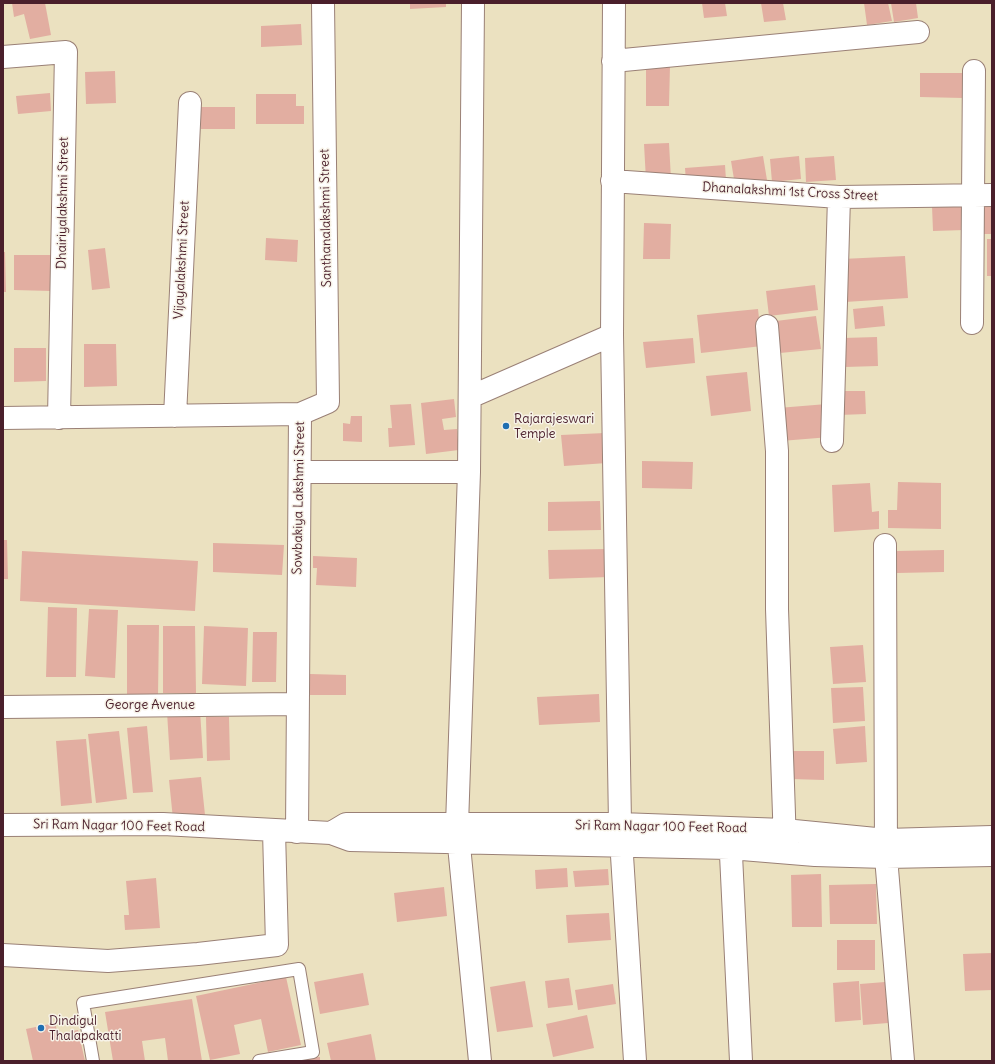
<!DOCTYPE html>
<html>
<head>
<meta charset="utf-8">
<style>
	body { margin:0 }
	#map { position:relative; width:995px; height:1064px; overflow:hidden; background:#ebe1c0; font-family:Delius,sans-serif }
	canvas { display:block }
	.frame { position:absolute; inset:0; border:4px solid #4a1f2b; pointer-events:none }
</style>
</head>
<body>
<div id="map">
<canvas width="995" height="1064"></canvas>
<div class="frame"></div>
</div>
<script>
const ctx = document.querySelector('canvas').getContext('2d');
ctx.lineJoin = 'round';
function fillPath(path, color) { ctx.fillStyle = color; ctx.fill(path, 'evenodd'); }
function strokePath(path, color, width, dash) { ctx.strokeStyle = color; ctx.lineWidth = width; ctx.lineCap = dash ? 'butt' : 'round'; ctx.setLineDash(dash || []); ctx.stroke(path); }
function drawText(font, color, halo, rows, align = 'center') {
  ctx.font = font + ' Delius,sans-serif'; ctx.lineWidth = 3; ctx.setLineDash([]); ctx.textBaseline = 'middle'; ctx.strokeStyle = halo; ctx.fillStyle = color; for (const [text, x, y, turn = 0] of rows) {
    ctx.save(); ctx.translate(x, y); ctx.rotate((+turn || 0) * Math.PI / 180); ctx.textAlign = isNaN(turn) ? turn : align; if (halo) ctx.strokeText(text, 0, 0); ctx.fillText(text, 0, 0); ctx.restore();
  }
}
const building = new Path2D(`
	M12,3H45L51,35L30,39L24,14L14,17Z
	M410,3H446V7L410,9Z
	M702,3H725L727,16L704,18Z
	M761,3H783L786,20L764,22Z
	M864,3H888L892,21L867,25Z
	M891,3H916L918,18L894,22Z
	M301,24L302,45L261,47V26Z
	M646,66H670L669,106H646Z
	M115,71L116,103L86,104L85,72Z
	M920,73H963V98L920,97Z
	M50,93L51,111L18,114L16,96Z
	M256,94H296V106H304V124H256Z
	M200,107H235V129H201Z
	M669,143L671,179L646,180L644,144Z
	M763,156L767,180L735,185L731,161Z
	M799,156L801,179L772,182L770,159Z
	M834,156L836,180L806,182L805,158Z
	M725,165L726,180L686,182L685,168Z
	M982,203H992V234H982Z
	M963,204L965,230L933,231L932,206Z
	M644,223L671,224L670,259H643Z
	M266,238L298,240L297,262L265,260Z
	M987,239H992V276H987Z
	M105,248L110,288L92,290L88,250Z
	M3,252H5L6,292H3Z
	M14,255H51V291L14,290Z
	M905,256L908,298L845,302L842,259Z
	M815,285L818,310L769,316L766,291Z
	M883,306L885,326L855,329L853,309Z
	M758,309L762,346L701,353L697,315Z
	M816,316L821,349L780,353L776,321Z
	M877,337L878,366L845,367L843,338Z
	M693,338L695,363L646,368L643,342Z
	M84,344H116L117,386L84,387Z
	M14,348H46V381L14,382Z
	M747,372L751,411L711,416L706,376Z
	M838,391H865L866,414L839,415Z
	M454,399L456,417L442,419L444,430L457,429L459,450L426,454L421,403Z
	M411,404L415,445L389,447L388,428H392L390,405Z
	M827,404L830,437L781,441L778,408Z
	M351,416H362V442L343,441V423L350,424Z
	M605,433L607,463L564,466L561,435Z
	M642,461L693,462L692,489L642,488Z
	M898,482L941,483V529L888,528V510H897Z
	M870,483L872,512L879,511V529L834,532L832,485Z
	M600,501L601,530L548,531V502Z
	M3,540H7L8,579H3Z
	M213,543L284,545L282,575L213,572Z
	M608,549L609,577L549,579L548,550Z
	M944,550V572L897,573L896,551Z
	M22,551L198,561L195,611L20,601Z
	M313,556L357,558L356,587L316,585L317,568H313Z
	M48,607L77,608L76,677H46Z
	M89,609L118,610L115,678L85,676Z
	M127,625H159L158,696H127Z
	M163,626H195L196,693H163Z
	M204,626L248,628L246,686L202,684Z
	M253,632H277L276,682H252Z
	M863,645L866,682L833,684L830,647Z
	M310,674L346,675V695H310Z
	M863,687L865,721L833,723L831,688Z
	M599,694L600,722L539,725L537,697Z
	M200,710L203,758L170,760L167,712Z
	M206,717H229L230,760L207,761Z
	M147,726L153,792L133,793L127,728Z
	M865,726L867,762L836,764L833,729Z
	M119,731L127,799L96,803L88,734Z
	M86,739L92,803L61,806L56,741Z
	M791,751H824V780L791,779Z
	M201,777L205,815L173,819L169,780Z
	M567,868L568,887L536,889L535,870Z
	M608,869L609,885L575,887L573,871Z
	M821,874L822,927H792L791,875Z
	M156,878L160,928L125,930L124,915H129L126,881Z
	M876,884L877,924H830L829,885Z
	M444,887L447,916L397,922L394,893Z
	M609,913L611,940L568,943L566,915Z
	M837,940H875V970H837Z
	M992,953V990L965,991L963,954Z
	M363,973L369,1005L320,1014L314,982Z
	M286,977L301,1045L268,1052L261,1019L234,1025L240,1054L210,1060L196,996Z
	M569,978L573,1005L548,1008L545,981Z
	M525,981L533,1027L497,1032L490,987Z
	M859,981L861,1020L835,1022L833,983Z
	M885,982L888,1023L863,1025L860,984Z
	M613,984L616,1004L578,1010L575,990Z
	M192,999L202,1061H168L165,1038L142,1041L145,1061H113L105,1012Z
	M587,1015L594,1048L553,1057L546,1024Z
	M55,1023L58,1034L78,1030L85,1061H33L26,1029Z
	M371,1034L376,1061H331L327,1043Z
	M320,1057V1061H291L290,1060Z`);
const lane = new Path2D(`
	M93,1061L83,1003L299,969L313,1052L259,1061`);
const street = new Path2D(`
	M473,3L469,472L457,825L480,1061
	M614,3L612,335L620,824L635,1061
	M3,57L66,52L59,418
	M613,61L918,32
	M612,181L839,197L992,195
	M972,323L974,71
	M767,326L777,451V609L785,844
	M470,397L612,335
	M300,414L328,402L323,3
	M175,416L190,103
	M3,418L300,414L297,832
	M832,441L839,197
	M300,472H469
	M885,545L886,857L903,1061
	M3,707L297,704
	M3,825L163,824L331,833L350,840L730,848L815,855L886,857L992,855
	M331,833L346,824H620L784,830L886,840L992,837
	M730,834L741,1061
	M3,955L108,961L198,954L277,945L274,831`);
const markers = [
	[506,426,4,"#1f6fb2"],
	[41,1028,4,"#1f6fb2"]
];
const streetNames = [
	["Dhanalakshmi 1st Cross Street",790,192,3],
	["Dhairiyalakshmi Street",63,203,-89],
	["Santhanalakshmi Street",326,218,-91],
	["Vijayalakshmi Street",182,260,-87],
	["Sowbakiya Lakshmi Street",299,498,-89],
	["George Avenue",150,705],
	["Sri Ram Nagar 100 Feet Road",119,826,1],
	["Sri Ram Nagar 100 Feet Road",661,827,1]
];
const poiNames = [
	["Rajarajeswari",514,419],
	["Temple",514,434],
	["Dindigul",49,1021],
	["Thalapakatti",49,1036]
];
fillPath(building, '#e2aea1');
strokePath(lane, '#9a8076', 14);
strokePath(street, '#9a8076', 24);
strokePath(lane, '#fff', 12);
strokePath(street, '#fff', 22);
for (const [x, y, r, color] of markers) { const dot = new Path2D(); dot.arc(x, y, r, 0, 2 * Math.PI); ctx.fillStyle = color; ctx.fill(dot); strokePath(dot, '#f7f3e8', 1.5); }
drawText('13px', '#4a1f2b', '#f7f3e8', streetNames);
drawText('13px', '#4a1f2b', '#f7f3e8', poiNames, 'left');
</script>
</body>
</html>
